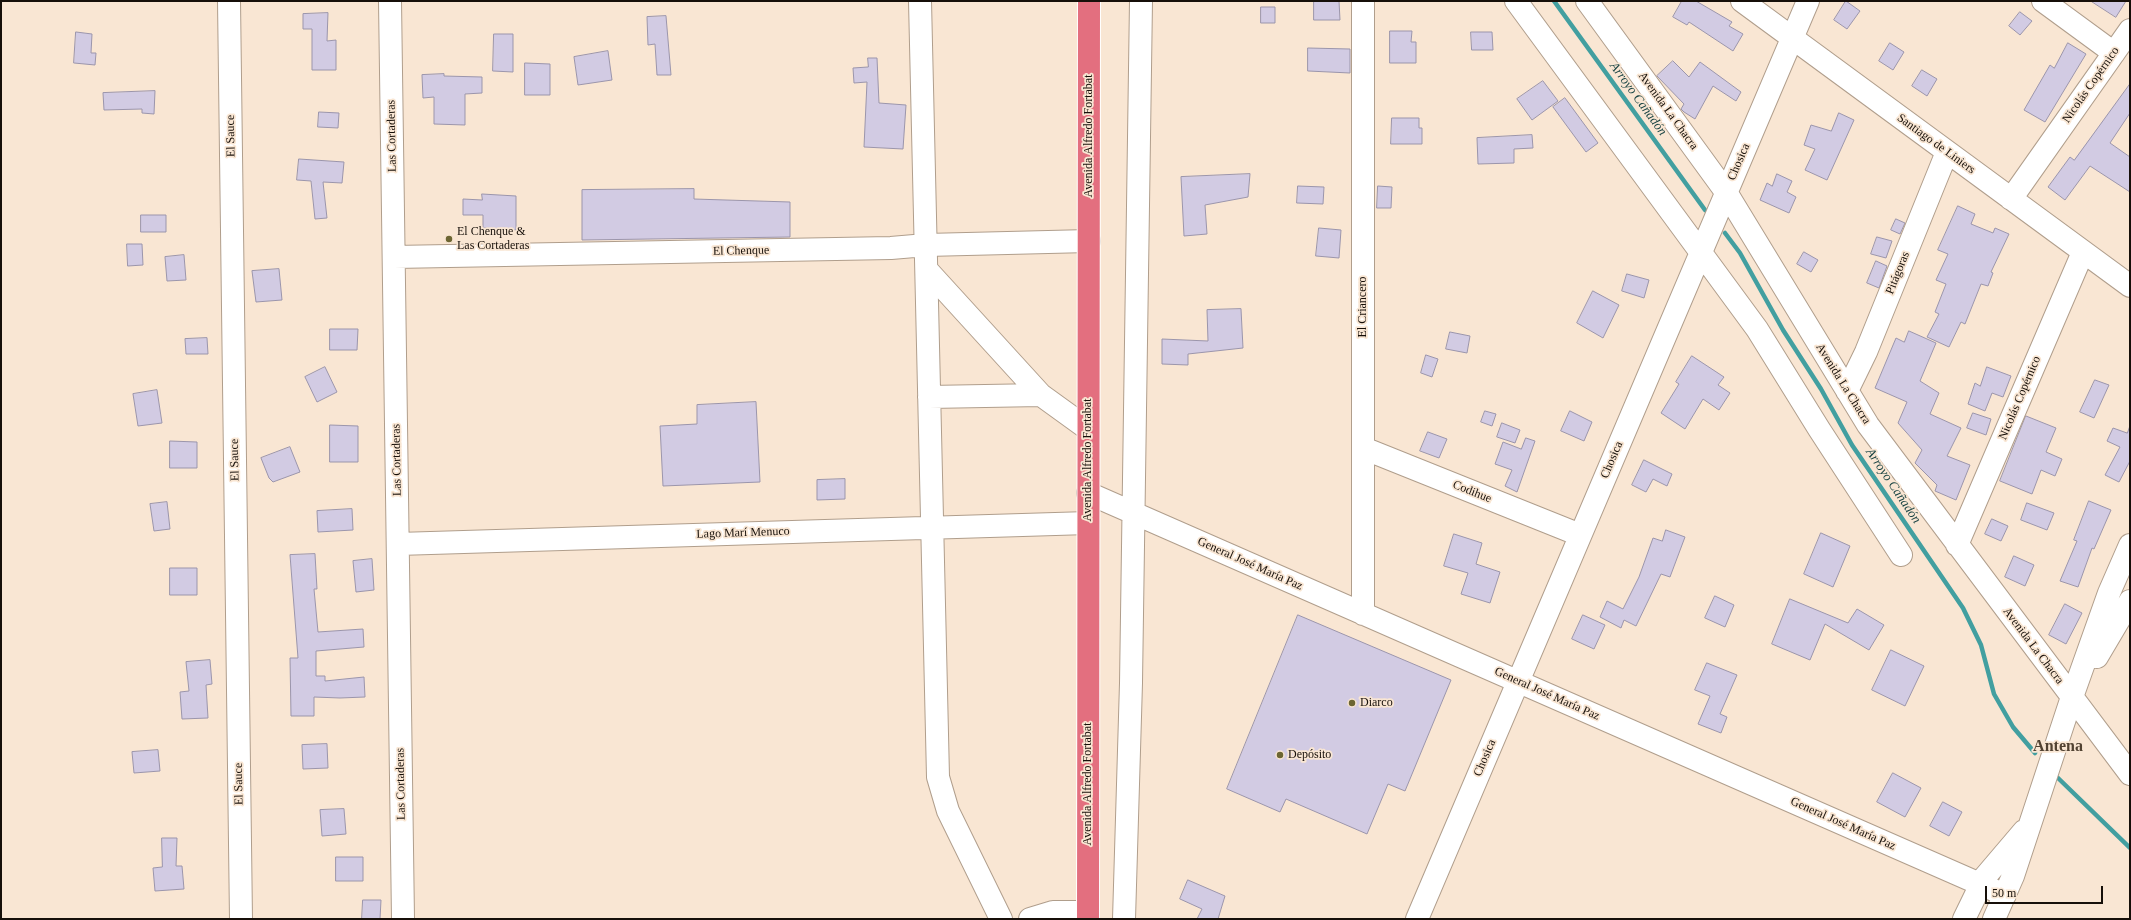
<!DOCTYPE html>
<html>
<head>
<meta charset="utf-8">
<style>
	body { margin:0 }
	#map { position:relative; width:2131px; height:920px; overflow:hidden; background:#f9e6d3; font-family:"Times New Roman",serif }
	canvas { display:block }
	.frame { position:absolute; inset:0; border:2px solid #160f09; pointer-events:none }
	.scale { position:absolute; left:1985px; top:886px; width:118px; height:18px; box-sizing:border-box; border:2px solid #160f09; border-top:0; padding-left:5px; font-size:12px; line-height:14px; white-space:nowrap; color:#160f09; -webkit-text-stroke:3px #f9e6d3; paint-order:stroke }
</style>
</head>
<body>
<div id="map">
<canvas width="2131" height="920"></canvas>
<div class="frame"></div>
<div class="scale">50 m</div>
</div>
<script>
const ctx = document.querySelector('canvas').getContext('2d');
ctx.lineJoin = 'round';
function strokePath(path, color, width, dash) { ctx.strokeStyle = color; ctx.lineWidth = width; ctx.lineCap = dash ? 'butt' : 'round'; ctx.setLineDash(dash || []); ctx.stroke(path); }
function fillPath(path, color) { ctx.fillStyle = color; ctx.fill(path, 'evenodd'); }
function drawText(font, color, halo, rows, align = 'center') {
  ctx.font = font + ' "Times New Roman",serif'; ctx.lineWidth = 3.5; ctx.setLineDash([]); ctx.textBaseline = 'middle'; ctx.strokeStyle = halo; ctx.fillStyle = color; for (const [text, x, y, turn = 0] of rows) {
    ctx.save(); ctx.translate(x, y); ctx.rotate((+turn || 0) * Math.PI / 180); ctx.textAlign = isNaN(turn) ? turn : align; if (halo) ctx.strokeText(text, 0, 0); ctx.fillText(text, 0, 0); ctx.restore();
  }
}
const stream = new Path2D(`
	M1554,1L1705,210
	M1725,233L1740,253L1783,330L1821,389L1852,445L1963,608L1981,645L1994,694L2013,727L2035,753
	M2058,778L2130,848`);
const building = new Path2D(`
	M1314,1H1339L1340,20H1314Z
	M1682,1H1696L1732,22L1729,26L1743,34L1733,51L1689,22L1687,25L1673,17Z
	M1846,1L1860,11L1847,29L1834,20Z
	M2091,1H2126L2116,17Z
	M1261,7H1275V23H1261Z
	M2020,12L2032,21L2020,35L2009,26Z
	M328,13L327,41L336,40V70H312V29H303V14Z
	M666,16L671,75H657L655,44L648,45L647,17Z
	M1390,31H1412L1411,42H1416V63H1390Z
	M76,32L92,34L91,53H96L95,65L74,63Z
	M1471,32H1492L1493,50H1472Z
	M494,34H513V72L493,71Z
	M1890,43L1904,52L1893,70L1879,61Z
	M2068,43L2086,54L2045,122L2024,110L2050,65L2054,68Z
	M1308,48L1350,49V73L1308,71Z
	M608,51L612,80L578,85L574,57Z
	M868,58H877L879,103L906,105L903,149L864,147L867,82L854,83L853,68L868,67Z
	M1673,61L1689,77L1700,62L1741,92L1736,101L1713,86L1695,119L1684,112L1681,109L1684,104L1657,76Z
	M525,63L550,64V95H525Z
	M1922,70L1937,79L1927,96L1912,86Z
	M444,74V76L482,77V93L465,94V125L434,124V97L423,98L422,75Z
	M1543,81L1558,101L1532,120L1517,99Z
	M2130,84V113L2110,143L2130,157V192L2090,166L2065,200L2048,187L2070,157L2074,160Z
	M155,91L154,114L142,113V109L104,110L103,93Z
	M1565,98L1598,143L1586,152L1553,107Z
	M319,112L339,113L338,128L318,127Z
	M1839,113L1854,120L1827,180L1805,170L1815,149L1804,145L1811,125L1831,131Z
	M1392,118H1419V128H1422V144H1391Z
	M1532,135L1533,148L1514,149V163L1478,164L1477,138Z
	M299,159L344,162L342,183L323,182L327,218L315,219L311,181L297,180Z
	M1250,174L1248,197L1205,205L1207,234L1184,236L1181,177Z
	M1777,174L1792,181L1787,192L1796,197L1789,213L1760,200L1767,183L1772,186Z
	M1298,186L1324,187L1323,204L1297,203Z
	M1378,186L1392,187L1391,208H1377Z
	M694,189V199L790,202V237L582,240V190Z
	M482,194L516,196V230L483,228V215H463V199L482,200Z
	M1958,206L1975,214L1971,224L1993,233L1995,228L2009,234L1991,272L1993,273L1988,286L1981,284L1965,324L1961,322L1949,347L1927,337L1939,314L1935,312L1946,284L1936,280L1948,254L1938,250Z
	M141,215H166V232H141Z
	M1896,219L1905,223L1900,234L1891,230Z
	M1319,228L1341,230L1339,258L1316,256Z
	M1877,237L1892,241L1886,258L1871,254Z
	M127,244H142L143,265L128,266Z
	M1804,252L1818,260L1811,272L1797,264Z
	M184,255L186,280L167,281L165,257Z
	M1876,261L1887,266L1879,288L1867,283Z
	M279,269L282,300L256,302L252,271Z
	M1627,274L1649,280L1644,298L1622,291Z
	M1593,291L1619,305L1603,338L1577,323Z
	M1241,309L1243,348L1188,354V365L1162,364V339L1208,341L1207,310Z
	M330,329H358L357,350H330Z
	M1909,331L1936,343L1920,381L1939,393L1930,414L1961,428L1947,456L1970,465L1956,500L1935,491L1937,485L1915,463L1922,450L1898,423L1907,402L1875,388L1896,338L1904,342Z
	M1450,332L1470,336L1467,353L1446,349Z
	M207,338L208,354H186L185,339Z
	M1426,355L1438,359L1432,377L1421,373Z
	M1692,356L1724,377L1718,385L1730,393L1719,410L1703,399L1685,429L1661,413L1679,384L1676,382Z
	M325,367L337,392L317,402L305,377Z
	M1987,367L2011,376L2003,397L1992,393L1985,411L1968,404L1975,383L1980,386Z
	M2095,380L2109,385L2094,418L2080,412Z
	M157,390L162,423L138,426L133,394Z
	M756,402L760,482L663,486L660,426L697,424V405Z
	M1485,411L1496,414L1492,426L1481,422Z
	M1570,411L1592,422L1584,441L1561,431Z
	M1973,413L1991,419L1986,435L1967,428Z
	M2026,416L2056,428L2046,452L2062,459L2055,476L2041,470L2032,494L2000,481Z
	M1502,423L1520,430L1515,443L1497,437Z
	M330,425L358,426V462H330Z
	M2130,426V461L2119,482L2105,475L2120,447L2107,441L2113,428L2127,433Z
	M1428,432L1447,439L1439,458L1420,451Z
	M1526,438L1535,441L1517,492L1505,486L1512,470L1495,464L1503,442L1521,449Z
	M170,441L197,442V468H170Z
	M290,447L300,472L273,482L269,478L261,458Z
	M1644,460L1672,474L1667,486L1653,479L1646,492L1632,485Z
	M845,479V499L817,500V480Z
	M2089,501L2111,510L2094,549L2092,548L2078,587L2060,581L2077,541L2074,540Z
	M167,502L170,529L154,531L150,504Z
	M2027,503L2054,513L2047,530L2021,520Z
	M352,509L353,530L318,532L317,511Z
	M1992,519L2008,526L2001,541L1985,534Z
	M1666,530L1685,537L1670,577L1661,574L1636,626L1624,620L1621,628L1600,617L1607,601L1623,609L1639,577L1653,538L1662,541Z
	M1821,533L1850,546L1833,587L1804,574Z
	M1454,534L1482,543L1476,564L1500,572L1490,603L1461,594L1468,573L1444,566Z
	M315,554L317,589H314L318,632L363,629L364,647L316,651V676H325V681L364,677L365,697L340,698L314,697V716H291L290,658H298L290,555Z
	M2014,556L2034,565L2025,586L2005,577Z
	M372,559L374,590L356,592L353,561Z
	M170,568H197V595H170Z
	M1715,596L1734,605L1725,627L1705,618Z
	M1790,599L1848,623L1857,609L1884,625L1869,650L1825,624L1810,660L1772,644Z
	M2065,604L2082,613L2066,644L2049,635Z
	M1298,615L1451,680L1405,791L1388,784L1367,834L1286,799L1280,812L1227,789Z
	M1583,615L1605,625L1594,649L1572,639Z
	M1891,650L1924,666L1905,706L1872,690Z
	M210,660L212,684L206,685L208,718L182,719L180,692L189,691L186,662Z
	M1707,663L1737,675L1720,714L1727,717L1721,733L1698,724L1710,696L1695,690Z
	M327,744L328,768L303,769L302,745Z
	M158,750L160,771L134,773L132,752Z
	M1893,773L1921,788L1905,817L1877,802Z
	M1943,802L1962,812L1949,836L1930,826Z
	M344,809L346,834L322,836L320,810Z
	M162,838H177L176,866H182L184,889L155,891L153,868L162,867Z
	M336,857H363V881H336Z
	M1188,880L1225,896L1218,919H1197L1202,909L1180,899Z
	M363,900H381L380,919H362Z`);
const minor = new Path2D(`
	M229,1L241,919
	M390,1L403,919
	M920,1L938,777L948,811L1001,919
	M1363,1V614
	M1516,1L1757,329L1819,429L1901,555
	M1587,1L1726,192L1868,425L2130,774
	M1742,1L2130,286
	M2043,1L2114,53
	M2011,199L2130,30
	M394,257L891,248L926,245L1089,241
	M927,270L1041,395L1088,429
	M1847,391L1866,352L1947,152
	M929,397L1041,395
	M1363,448L1580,535
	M1088,493L2005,895
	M398,544L1088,523
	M1957,545L2083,252
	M2097,657L2130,601
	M1030,919L1053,912H1088
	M1124,919L1131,683L1141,1
	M1417,919L1808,1
	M1964,919L1984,878L2024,831
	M1994,919L2013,876L2072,697L2109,593L2130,545`);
const highway = new Path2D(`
	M1088,919L1089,1`);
const markers = [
	[449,239,4,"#6c6532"],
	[1352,703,4,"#6c6532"],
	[1280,755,4,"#6c6532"]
];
const streetNames = [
	["Nicolás Copérnico",2091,85,-55],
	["Avenida La Chacra",1668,111,54],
	["El Sauce",231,136,-91],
	["Las Cortaderas",392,136,-91],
	["Avenida Alfredo Fortabat",1089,136,-90],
	["Santiago de Liniers",1936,144,36],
	["Chosica",1739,162,-67],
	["El Chenque",741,251,-1],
	["Pitágoras",1898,273,-68],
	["El Criancero",1363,307,-90],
	["Avenida La Chacra",1843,384,58],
	["Nicolás Copérnico",2020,398,-67],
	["El Sauce",235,460,-91],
	["Las Cortaderas",397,460,-91],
	["Avenida Alfredo Fortabat",1088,460,-90],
	["Chosica",1612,460,-67],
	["Codihue",1472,492,22],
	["Lago Marí Menuco",743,533,-2],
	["General José María Paz",1250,564,24],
	["Avenida La Chacra",2033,646,53],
	["General José María Paz",1547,694,24],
	["Chosica",1485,758,-67],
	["El Sauce",239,784,-91],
	["Las Cortaderas",401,784,-91],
	["Avenida Alfredo Fortabat",1088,784,-90],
	["General José María Paz",1843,824,24]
];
const poiNames = [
	["El Chenque &",457,232],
	["Las Cortaderas",457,246],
	["Diarco",1360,703],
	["Depósito",1288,755]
];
const waterNames = [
	["Arroyo Cañadón",1638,99,54],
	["Arroyo Cañadón",1893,486,56]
];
const districtNames = [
	["Antena",2058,747]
];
strokePath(stream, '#429fa0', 4.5);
fillPath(building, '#d2cbe3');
strokePath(building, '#9b95ab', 1);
strokePath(minor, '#b09e8c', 24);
strokePath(highway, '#fff', 24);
strokePath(minor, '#fff', 22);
strokePath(highway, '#e36f7f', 22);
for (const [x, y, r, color] of markers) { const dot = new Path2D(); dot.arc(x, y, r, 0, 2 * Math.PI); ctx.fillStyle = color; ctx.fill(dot); strokePath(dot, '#f9e6d3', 1.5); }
drawText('12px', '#160f09', '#f9e6d3', streetNames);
drawText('12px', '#160f09', '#f9e6d3', poiNames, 'left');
drawText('italic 13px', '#184343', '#f9e6d3', waterNames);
drawText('bold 16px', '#514232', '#f9e6d3', districtNames);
</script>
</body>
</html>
